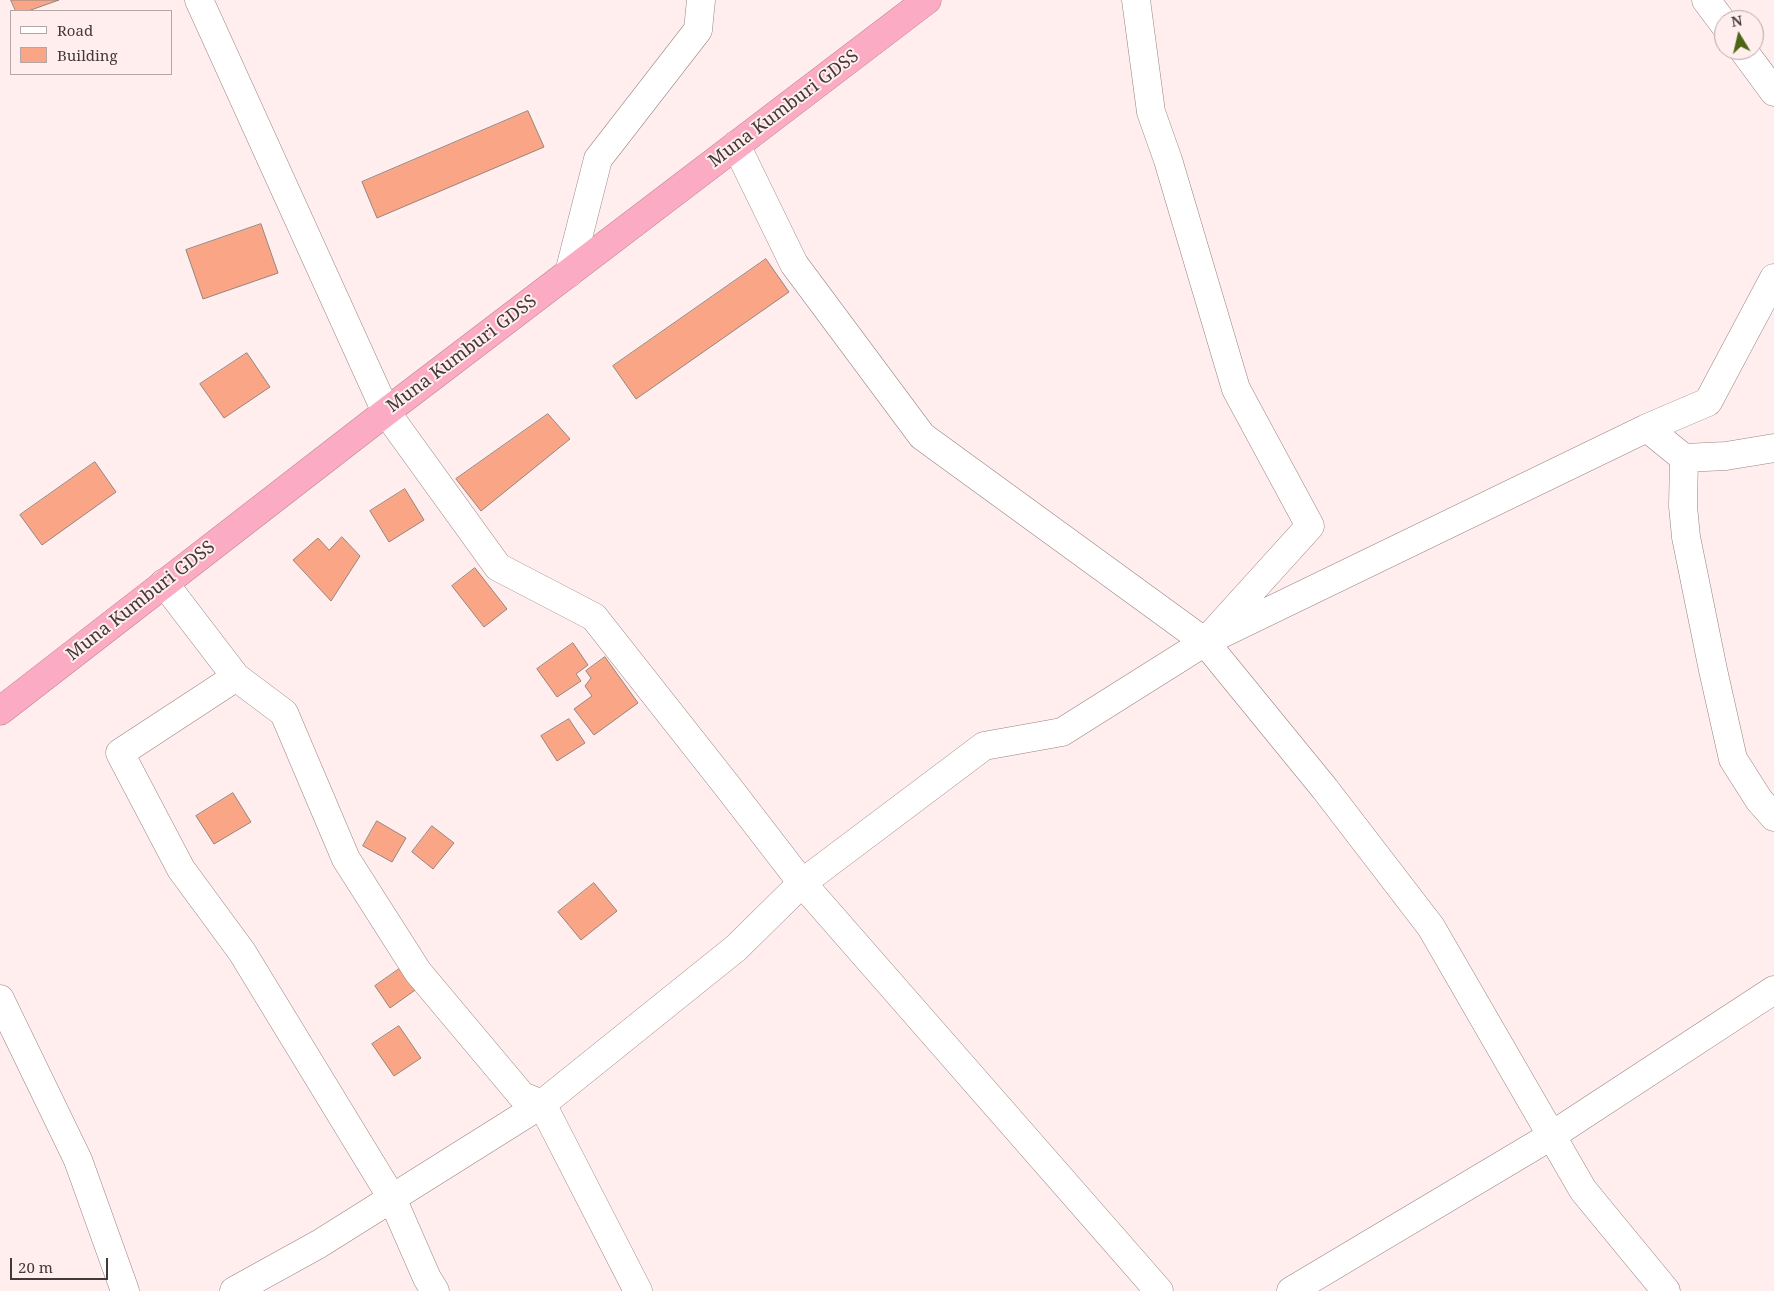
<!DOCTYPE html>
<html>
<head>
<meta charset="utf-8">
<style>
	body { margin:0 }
	#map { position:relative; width:1774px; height:1291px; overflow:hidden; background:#ffeeed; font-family:"Noto Serif",serif }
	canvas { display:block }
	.legend { position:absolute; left:10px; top:10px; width:162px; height:65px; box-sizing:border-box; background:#ffeeed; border:1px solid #b3a6a5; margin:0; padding:6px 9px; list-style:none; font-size:15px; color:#423939 }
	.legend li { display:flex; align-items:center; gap:10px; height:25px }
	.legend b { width:25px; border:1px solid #b3a6a5 }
	.north { position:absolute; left:1714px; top:10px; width:50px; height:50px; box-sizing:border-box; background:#ffeeed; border:1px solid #b3a6a5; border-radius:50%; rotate:351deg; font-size:14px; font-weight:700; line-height:20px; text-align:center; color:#423939 }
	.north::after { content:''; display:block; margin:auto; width:18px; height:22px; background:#4d6514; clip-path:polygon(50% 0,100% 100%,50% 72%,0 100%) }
	.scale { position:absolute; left:10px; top:1258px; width:98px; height:22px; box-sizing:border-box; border:2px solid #423939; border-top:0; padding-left:6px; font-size:15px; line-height:18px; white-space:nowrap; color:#423939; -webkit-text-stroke:4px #ffeeed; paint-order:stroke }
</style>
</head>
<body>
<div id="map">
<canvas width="1774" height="1291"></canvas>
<ul class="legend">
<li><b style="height:6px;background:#fff"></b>Road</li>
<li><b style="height:14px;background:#faa686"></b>Building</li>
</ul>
<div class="north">N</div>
<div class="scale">20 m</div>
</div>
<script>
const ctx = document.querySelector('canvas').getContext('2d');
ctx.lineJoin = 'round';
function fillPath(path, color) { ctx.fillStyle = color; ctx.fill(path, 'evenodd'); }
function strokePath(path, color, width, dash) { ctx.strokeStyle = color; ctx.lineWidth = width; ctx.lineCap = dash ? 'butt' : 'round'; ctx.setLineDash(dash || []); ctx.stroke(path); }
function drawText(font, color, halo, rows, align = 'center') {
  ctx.font = font + ' "Noto Serif",serif'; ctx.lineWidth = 4; ctx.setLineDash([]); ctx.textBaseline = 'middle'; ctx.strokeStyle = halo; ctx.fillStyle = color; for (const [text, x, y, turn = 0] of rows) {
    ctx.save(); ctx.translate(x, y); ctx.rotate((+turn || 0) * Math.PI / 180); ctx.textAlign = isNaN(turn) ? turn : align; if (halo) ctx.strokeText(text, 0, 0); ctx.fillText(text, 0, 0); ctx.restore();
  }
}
const building = new Path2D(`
	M11,0H59L28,11H16Z
	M528,111L544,147L377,218L362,182Z
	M261,224L278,273L203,299L186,250Z
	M766,259L789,292L636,399L613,366Z
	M247,353L270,387L224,418L200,384Z
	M548,414L570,439L481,511L456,479Z
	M95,462L116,492L42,545L20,515Z
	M405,489L424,520L389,542L370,511Z
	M342,537L360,556L331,601L293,560L318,538L329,550Z
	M475,568L507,609L484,627L452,586Z
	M573,643L588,665L576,674L581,681L557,697L537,669Z
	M605,657L638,703L594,735L574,709L592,696L585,686L591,678L586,671Z
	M569,719L585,743L557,761L541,736Z
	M233,793L251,822L214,844L196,816Z
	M377,821L406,838L392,862L363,846Z
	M432,826L454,843L433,869L412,852Z
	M594,883L617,911L581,940L558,912Z
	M402,967L418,988L390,1008L375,986Z
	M399,1026L421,1058L394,1076L372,1044Z`);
const street = new Path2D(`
	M199,0L386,412L498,567L594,617L728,787L802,883L1159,1291
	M1136,0L1151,112L1168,160L1236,389L1310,526L1205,642L1325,789L1431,927L1583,1190L1666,1291
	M1706,0L1724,24
	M1743,50L1774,92
	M736,145L794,264L922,436L1205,642
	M569,273L598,159L698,30L701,0
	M1647,428L1684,458L1726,456L1774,448
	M1684,458L1683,506L1686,537L1713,670L1733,759L1759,800L1774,817
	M164,583L236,677L284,713L346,859L418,972L522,1096L542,1104L638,1291
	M236,677L120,753L181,869L242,952L392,1198L427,1278L435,1291
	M0,999L78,1160L125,1291
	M234,1291L319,1244L542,1104L736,948L802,883L984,746L1062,732L1205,642L1647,428L1708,402L1774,278
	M1291,1291L1551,1136L1774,990`);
const highway = new Path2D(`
	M0,711L386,412L927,0`);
const streetNames = [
	["Muna Kumburi GDSS",784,109,-37],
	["Muna Kumburi GDSS",462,354,-37],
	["Muna Kumburi GDSS",141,601,-38]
];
fillPath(building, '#faa686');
strokePath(building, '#95847e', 1);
strokePath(street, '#978483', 29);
strokePath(highway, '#ba8493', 29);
strokePath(street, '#fff', 28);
strokePath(highway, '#fbacc4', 28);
drawText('18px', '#423939', '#ffeeed', streetNames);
</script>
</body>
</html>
